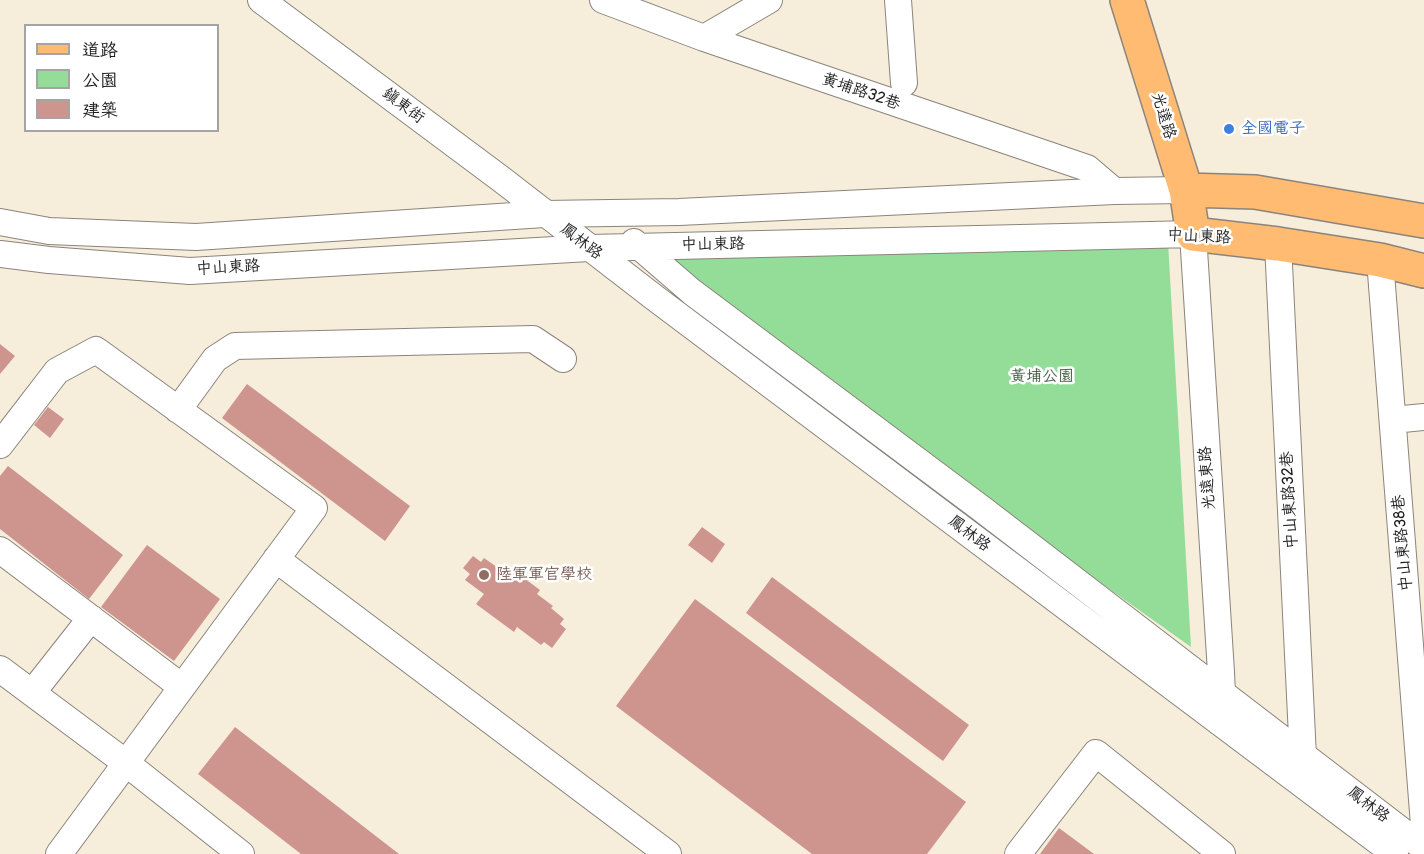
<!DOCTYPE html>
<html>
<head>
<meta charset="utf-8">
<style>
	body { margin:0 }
	#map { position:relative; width:1424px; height:854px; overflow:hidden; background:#f7eddb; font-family:Pangolin,"LXGW WenKai TC",sans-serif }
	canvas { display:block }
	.legend { position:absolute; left:24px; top:24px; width:195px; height:108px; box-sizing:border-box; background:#fff; border:2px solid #a4a4a4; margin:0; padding:8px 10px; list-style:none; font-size:18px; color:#1c1c1c }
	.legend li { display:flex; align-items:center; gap:12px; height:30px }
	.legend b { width:30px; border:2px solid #a4a4a4 }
</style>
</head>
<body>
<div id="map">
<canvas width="1424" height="854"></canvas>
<ul class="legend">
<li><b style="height:8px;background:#ffbb71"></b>道路</li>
<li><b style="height:16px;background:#94dd99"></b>公園</li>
<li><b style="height:16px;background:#ce948e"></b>建築</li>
</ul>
</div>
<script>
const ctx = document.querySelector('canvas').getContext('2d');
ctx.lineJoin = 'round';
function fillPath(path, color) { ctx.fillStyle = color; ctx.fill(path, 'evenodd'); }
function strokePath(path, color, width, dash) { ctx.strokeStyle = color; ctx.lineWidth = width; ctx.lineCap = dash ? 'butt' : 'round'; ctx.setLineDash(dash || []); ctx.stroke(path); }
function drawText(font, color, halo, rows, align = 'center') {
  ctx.font = font + ' Pangolin,"LXGW WenKai TC",sans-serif'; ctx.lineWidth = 5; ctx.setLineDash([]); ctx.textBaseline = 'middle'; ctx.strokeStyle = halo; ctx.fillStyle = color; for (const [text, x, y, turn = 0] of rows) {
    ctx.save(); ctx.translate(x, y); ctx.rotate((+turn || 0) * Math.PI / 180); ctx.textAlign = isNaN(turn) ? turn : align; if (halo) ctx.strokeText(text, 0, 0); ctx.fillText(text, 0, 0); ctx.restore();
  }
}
const green = new Path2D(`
	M1168,242L1191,647L692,292L640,247Z`);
const building = new Path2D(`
	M0,344L15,356L0,374Z
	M247,384L410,506L385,541L222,418Z
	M48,407L64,419L50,438L34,425Z
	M8,466L123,555L89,599L0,529V476Z
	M702,527L725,544L712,563L688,545Z
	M147,545L220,599L174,661L101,607Z
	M473,556L481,562L484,558L501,570L505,564L540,590L537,594L553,606L551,608L564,619L560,624L566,629L552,648L544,642L541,645L517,627L514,632L476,604L484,594L465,580L470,574L463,568Z
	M772,577L969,725L943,761L746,613Z
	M695,599L966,802L927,854H812L616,706Z
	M235,727L399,854H301L198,774Z
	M1059,828L1094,854H1040Z`);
const minor = new Path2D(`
	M261,0L501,179L655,298L1395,854
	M603,0L704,38L1087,168L1114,191
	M898,0L904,83
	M704,38L769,0
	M0,222L49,231L196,237L544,214L679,212L1114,191L1186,190
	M634,242L692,292L982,509L1424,848
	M1278,244L1303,757
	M0,254L49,260L190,271L589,248L1193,234L1221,672L1222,693L1219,722
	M1380,260L1424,825
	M178,410L215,359L235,346L533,339L563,359
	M1393,420L1424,417
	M0,445L57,371L96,350L314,508L59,854
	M0,550L182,687
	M276,559L668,854
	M0,669L126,763L241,854
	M32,693L91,618
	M1018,854L1096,753L1222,854`);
const major = new Path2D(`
	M1127,0L1186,190L1193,234L1278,244L1380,260L1424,271
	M1186,190L1255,192L1424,221`);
const markers = [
	[1229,129,6,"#3f7fe0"],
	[484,575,6,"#8d6e63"]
];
const streetNames = [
	["黃埔路32巷",861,92,19],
	["鎮東街",403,106,37],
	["光遠路",1163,116,73],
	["中山東路",1199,237,3],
	["鳳林路",581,242,37],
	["中山東路",713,245,-1],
	["中山東路",228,268,-3],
	["光遠東路",1208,478,-94],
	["中山東路32巷",1290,500,-93],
	["鳳林路",969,534,37],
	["中山東路38巷",1403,543,-95],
	["鳳林路",1368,805,37]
];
const shopNames = [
	["全國電子",1241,129]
];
const parkNames = [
	["黃埔公園",1042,377]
];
const educationNames = [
	["陸軍軍官學校",496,575]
];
fillPath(green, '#94dd99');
fillPath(building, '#ce948e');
strokePath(minor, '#8a847c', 28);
strokePath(major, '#8a847c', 36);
strokePath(minor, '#fff', 26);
strokePath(major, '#ffbb71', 33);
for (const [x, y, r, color] of markers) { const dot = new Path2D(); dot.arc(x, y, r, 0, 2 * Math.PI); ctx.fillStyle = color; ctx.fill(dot); strokePath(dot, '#fff', 2); }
drawText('16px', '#1c1c1c', '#fff', streetNames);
drawText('16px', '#366cbe', '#fff', shopNames, 'left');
drawText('16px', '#466048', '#fff', parkNames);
drawText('16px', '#785e54', '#fff', educationNames, 'left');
</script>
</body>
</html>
